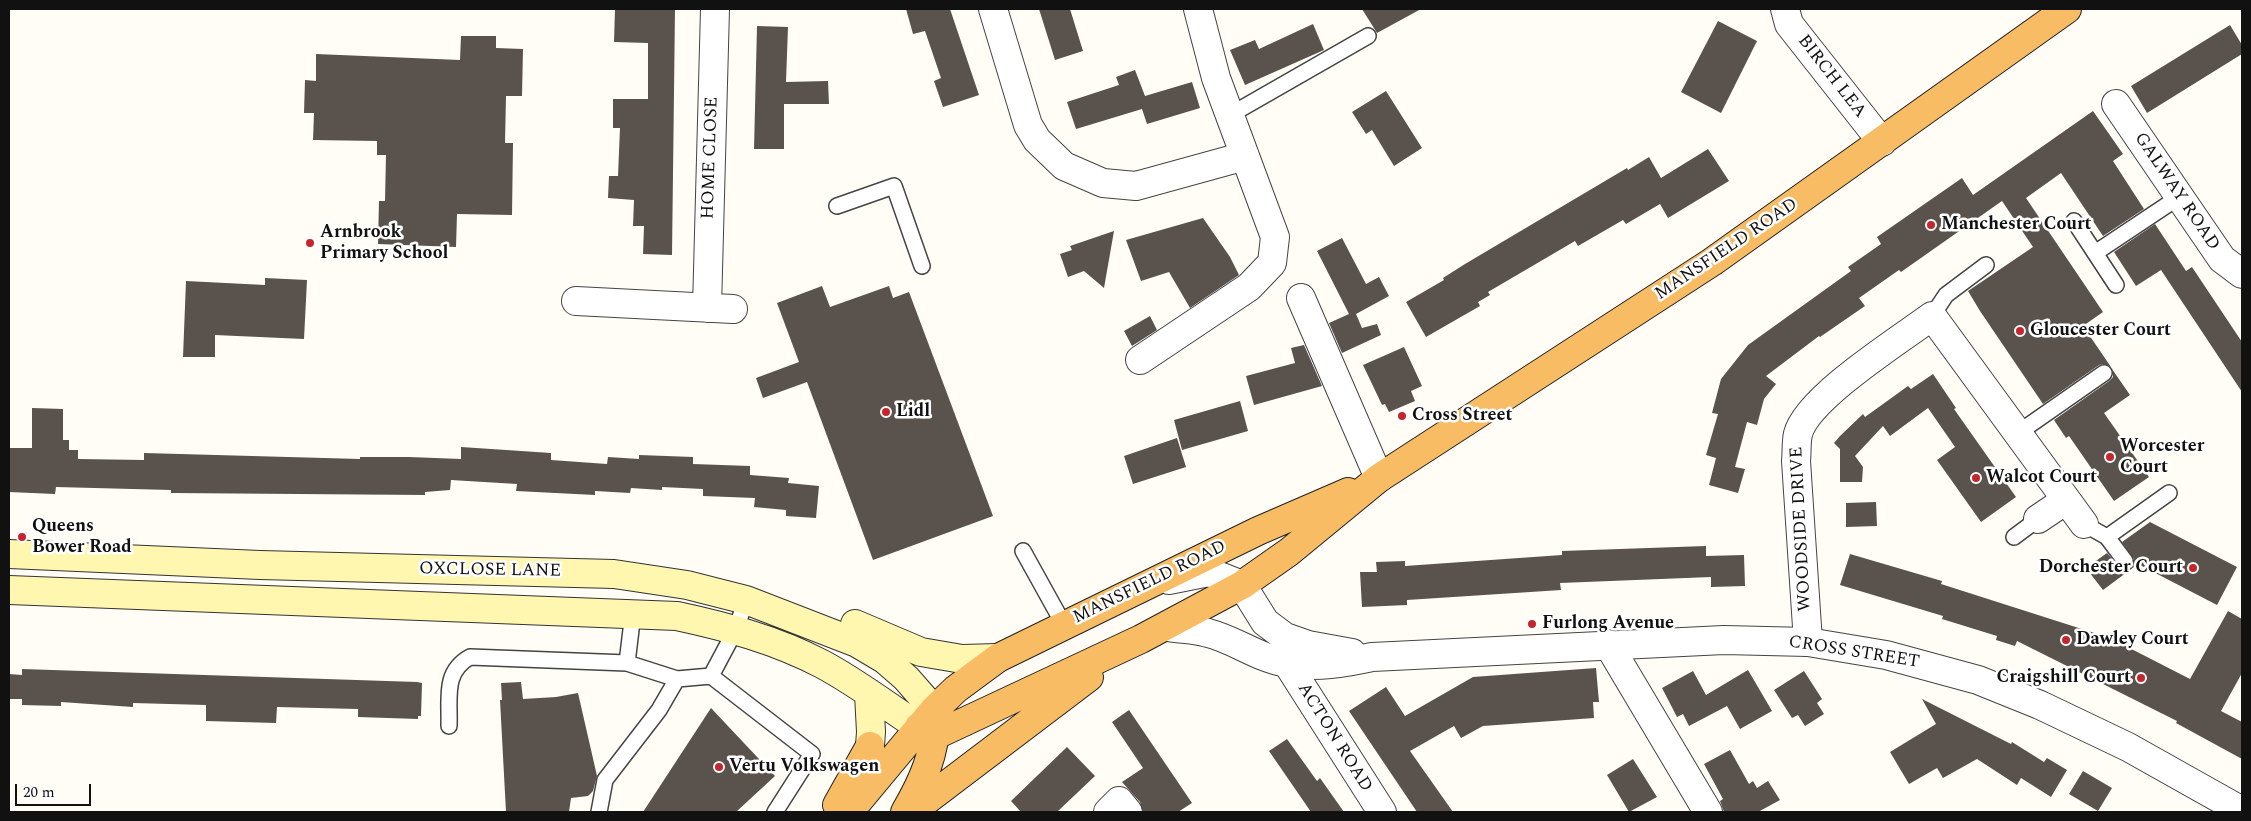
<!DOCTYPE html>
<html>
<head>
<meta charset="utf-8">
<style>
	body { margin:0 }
	#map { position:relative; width:2251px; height:821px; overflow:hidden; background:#fffdf5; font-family:Spectral,serif }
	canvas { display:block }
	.frame { position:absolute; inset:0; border:10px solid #111; pointer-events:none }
	.scale { position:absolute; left:15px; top:784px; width:76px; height:22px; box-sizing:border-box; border:2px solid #111; border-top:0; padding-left:6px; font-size:15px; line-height:18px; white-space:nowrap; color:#111; -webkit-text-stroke:4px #fff; paint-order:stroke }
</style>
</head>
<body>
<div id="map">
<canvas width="2251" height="821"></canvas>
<div class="frame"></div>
<div class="scale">20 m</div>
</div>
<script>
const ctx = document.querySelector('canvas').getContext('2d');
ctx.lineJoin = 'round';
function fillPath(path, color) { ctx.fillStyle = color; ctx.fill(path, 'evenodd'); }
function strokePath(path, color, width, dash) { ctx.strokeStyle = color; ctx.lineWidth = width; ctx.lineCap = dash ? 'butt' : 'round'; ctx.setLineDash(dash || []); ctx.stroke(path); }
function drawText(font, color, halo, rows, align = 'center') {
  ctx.font = font + ' Spectral,serif'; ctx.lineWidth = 5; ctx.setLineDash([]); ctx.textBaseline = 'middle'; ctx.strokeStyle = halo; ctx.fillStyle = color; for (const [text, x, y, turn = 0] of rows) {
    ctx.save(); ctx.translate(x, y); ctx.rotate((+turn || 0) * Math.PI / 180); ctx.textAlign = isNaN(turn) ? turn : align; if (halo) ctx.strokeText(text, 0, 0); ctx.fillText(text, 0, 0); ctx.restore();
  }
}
const building = new Path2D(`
	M615,9H675L672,255L643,254L644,226H633L634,200L608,198L609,176H618L620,128H613V99H648V43L614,42Z
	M906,9H950L979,95L943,107L934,81L941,78L925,31L913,34Z
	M1039,9H1070L1083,51L1055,60Z
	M1362,9H1421L1377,33Z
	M1718,21L1757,41L1721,113L1681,92Z
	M1313,24L1324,50L1245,85L1230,50L1255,40L1259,49Z
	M2230,25L2242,45V54L2147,113L2131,86Z
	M757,26L788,27L786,82L828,81L829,104H784V149H754Z
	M461,36H496V48L523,49L522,96H506L505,143H513L512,215L457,214L456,247L378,244L379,201H385L386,155H377V141L313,140L314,113H304L305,80L316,81V54L460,60Z
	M1135,70L1145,96L1192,82L1200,108L1147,124L1142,109L1076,129L1067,102L1119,85L1116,77Z
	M1386,91L1422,148L1394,166L1372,130L1366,134L1352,112Z
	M2093,111L2123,154L2113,161L2144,209L2103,236L2061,173L2026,198L2103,312L2083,326L2111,367L2104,364L2099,365L2043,404L1980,311L1968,291L2033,247L2002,201L1901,272L1899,270L1859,298L1865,306L1820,337L1819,336L1766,376L1776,384L1764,399L1757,425L1747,422L1735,467L1745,469L1738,493L1709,485L1716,458L1706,455L1718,414L1712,413L1721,379L1748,345L1851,271L1848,267L1881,244L1877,237L1962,178L1973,195Z
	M1708,149L1729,181L1668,218L1660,204L1626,224L1623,220L1578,246L1575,241L1488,292L1490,295L1478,302L1480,306L1426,337L1406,302L1444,280L1443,278L1465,264L1627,168L1628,170L1649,157L1661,178Z
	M1203,218L1230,257L1239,275L1190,308L1169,272L1141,281L1126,240Z
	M2155,224L2186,271L2192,267L2242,342V392L2161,270L2136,286L2114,252Z
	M1114,231L1104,288L1084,271L1068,277L1060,254L1072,250L1070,246Z
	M1342,238L1366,284L1379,277L1389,296L1356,314L1362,328L1377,324L1381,335L1342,353L1329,323L1349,314L1317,251Z
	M265,278L307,280L304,339L215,335V357H183L186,281L265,285Z
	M822,286L830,307L889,286L893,298L909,292L993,516L873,560L807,382L763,398L756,378L799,362L777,303Z
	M1150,316L1157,330L1132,346L1124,331Z
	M1304,345L1322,386L1254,405L1246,376L1295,363L1291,348Z
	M1404,347L1422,386L1411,391L1415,401L1389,412L1385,404L1382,405L1363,365Z
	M2112,369L2130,395L2104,413L2149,477L2114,501L2069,436L2066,438L2054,420L2109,381L2113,377Z
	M1933,374L1956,408L1954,409L2016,497L1981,522L1937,460L1955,447L1928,408L1890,436L1883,426L1855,456L1863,467L1862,482H1840V449L1834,443L1840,436L1863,414L1865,417L1908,386L1911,389Z
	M1240,401L1248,431L1182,450L1174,420Z
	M32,408L63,409V440H69V450H78V459L144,460V453L360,459V457H409L461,459V447L551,453V460L607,464L608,457L639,459V455L693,457V464L750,466V475L789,478L788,483L819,486L816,518L786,516V510L754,507L755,498L703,496V489L662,487V490L631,488L630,493L595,491V495L516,491L517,484L451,480L450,490L425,492V495L171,493V490L56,487L55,494L9,492V448H32Z
	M1177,438L1186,467L1133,484L1124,456Z
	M1876,502L1877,526L1846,527V503Z
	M2150,522L2237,567L2217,605L2138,564L2103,590L2086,568L2107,553L2121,569H2130L2134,559L2122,542Z
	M1706,546V556L1744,555L1745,586L1711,587V577L1560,583L1561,590L1407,600V605L1362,607L1360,572H1377L1376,562L1405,561V566L1562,555V551Z
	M1850,554L1942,581L1941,584L2110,638L2190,679L2228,611L2242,619V673L2221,711L2242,722V759L2176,723L2177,721L2017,641L2015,646L1996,640L1997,636L1942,619L1943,616L1840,585Z
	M1596,668L1599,702H1593L1594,718L1483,726L1461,738L1454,726L1410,751L1453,812H1417L1349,711L1386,687L1405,716L1473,677Z
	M22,669L417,682L422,683L421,716H418V719L358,717V709L277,707L276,723L206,721V705L133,703V707L61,702V706L22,705V699H9V674L22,675Z
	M1748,670L1772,711L1740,729L1727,706L1689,726L1683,714L1677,717L1662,688L1693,671L1706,695Z
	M1804,671L1822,699L1817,703L1824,714L1805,726L1798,715L1792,718L1774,690Z
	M521,682L523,699L556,697L578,693L597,776L593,791L588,796L571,798L569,812H506L500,700H502L501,683Z
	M1922,699L2011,744L2012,742L2044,762L2047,758L2067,770L2051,797L2021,778L2017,785L1977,759L1943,778L1937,768L1909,784L1890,752L1936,724Z
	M711,708L775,776L736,812H643Z
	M1129,710L1192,803L1178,812H1143L1140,802L1122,782L1143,768L1112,722Z
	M1287,739L1317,781L1320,778L1344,812H1311L1269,751Z
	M1067,747L1095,776L1057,812H1021L1011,801Z
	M1730,750L1749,784L1753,781L1757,788L1768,781L1780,800L1758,812H1724L1720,801L1723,799L1704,764Z
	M1633,759L1657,797L1629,812L1607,775Z
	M2083,771L2112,788L2098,811L2069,794Z`);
const service = new Path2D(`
	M1230,115L1368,36
	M837,206L894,186L922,266
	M2074,221L2116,285
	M2095,253L2179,197
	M1932,316L1946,295L1986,265
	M2018,433L2104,373
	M2084,524L2107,537L2169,493
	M2014,537L2038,519
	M2107,537L2125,561
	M1023,551L1064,625
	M627,663L633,613
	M711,676L812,754L775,812
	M449,726C450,698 443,672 470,657L627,663L677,679L711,676L736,629L746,600
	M599,812L605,780L659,710L677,679`);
const minor = new Path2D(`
	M993,9L1028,125L1037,140L1064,166L1103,183L1136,186L1245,156
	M1785,9L1789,24L1882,142
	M2116,104L2222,259L2242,274
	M1301,298L1379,478
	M576,301L733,309
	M707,308L715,9
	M1140,360L1249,287L1272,263L1275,237L1216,78L1198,9
	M2038,519L2066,500
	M1808,642L1796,461C1797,452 1796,442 1798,434C1807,398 1901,339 1932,316L2084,524
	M1608,644L1708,812
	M1287,663L1382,812
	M1108,812L1119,801L1128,812`);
const tertiary = new Path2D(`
	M1169,580L1209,572L1242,585L1265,622L1285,637L1308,645L1352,653
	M1166,627C1180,629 1195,629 1208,633C1236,640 1259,659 1288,663C1317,668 1344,663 1372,657L1724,640L1808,642L1886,655L1978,680L2040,705L2128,747L2242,811`);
const secondary = new Path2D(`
	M9,554L260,565L614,574L687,585L746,600L857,643L884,659L906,678L934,710
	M9,590L677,616C728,627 776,640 822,664C856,682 887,706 919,727
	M855,624L921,652L962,659L998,658
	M869,694L871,732L870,746`);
const trunk = new Path2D(`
	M919,727L936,735L1141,639L1242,585L1289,552L1379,478L1712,262L2067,9
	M837,805L870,746
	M849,812L934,710L956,689L998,658L1258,531L1348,492
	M905,812C922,783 937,751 935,717
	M911,812L1089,677`);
const markers = [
	[1931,225,5,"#c4262e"],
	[310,243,5,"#c4262e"],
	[2020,331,5,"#c4262e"],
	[886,412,5,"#c4262e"],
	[1402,416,5,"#c4262e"],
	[2110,457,5,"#c4262e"],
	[1976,478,5,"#c4262e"],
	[22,537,5,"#c4262e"],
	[2193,568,5,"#c4262e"],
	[1532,624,5,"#c4262e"],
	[2066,640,5,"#c4262e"],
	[2141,678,5,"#c4262e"],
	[719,767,5,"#c4262e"]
];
const streetNames = [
	["BIRCH LEA",1831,77,52],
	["HOME CLOSE",711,158,-88],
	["GALWAY ROAD",2176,192,56],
	["MANSFIELD ROAD",1727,250,-34],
	["WOODSIDE DRIVE",1802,529,-93],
	["OXCLOSE LANE",490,571,1],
	["MANSFIELD ROAD",1150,583,-26],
	["CROSS STREET",1854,653,9],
	["ACTON ROAD",1334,738,58]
];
const poiNames = [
	["Manchester Court",1941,225],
	["Arnbrook",320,233],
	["Primary School",320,254],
	["Gloucester Court",2030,331],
	["Lidl",896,412],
	["Cross Street",1412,416],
	["Worcester",2120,447],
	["Court",2120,468],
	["Walcot Court",1986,478],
	["Queens",32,527],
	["Bower Road",32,548],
	["Dorchester Court",2183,568,"right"],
	["Furlong Avenue",1542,624],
	["Dawley Court",2076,640],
	["Craigshill Court",2131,678,"right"],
	["Vertu Volkswagen",729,767]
];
fillPath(building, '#5a524d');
strokePath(service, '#444', 18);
strokePath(minor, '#444', 30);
strokePath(tertiary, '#444', 30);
strokePath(secondary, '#333', 30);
strokePath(trunk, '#222', 30);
strokePath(service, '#fff', 15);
strokePath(minor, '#fff', 28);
strokePath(tertiary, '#fff', 28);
strokePath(secondary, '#fff6b0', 28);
strokePath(trunk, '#f7bc64', 28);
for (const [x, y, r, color] of markers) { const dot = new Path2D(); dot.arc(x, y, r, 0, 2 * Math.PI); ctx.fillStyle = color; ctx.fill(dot); strokePath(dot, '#fff', 2); }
drawText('18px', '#111', '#fff', streetNames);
drawText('bold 18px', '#111', '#fff', poiNames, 'left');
</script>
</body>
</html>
